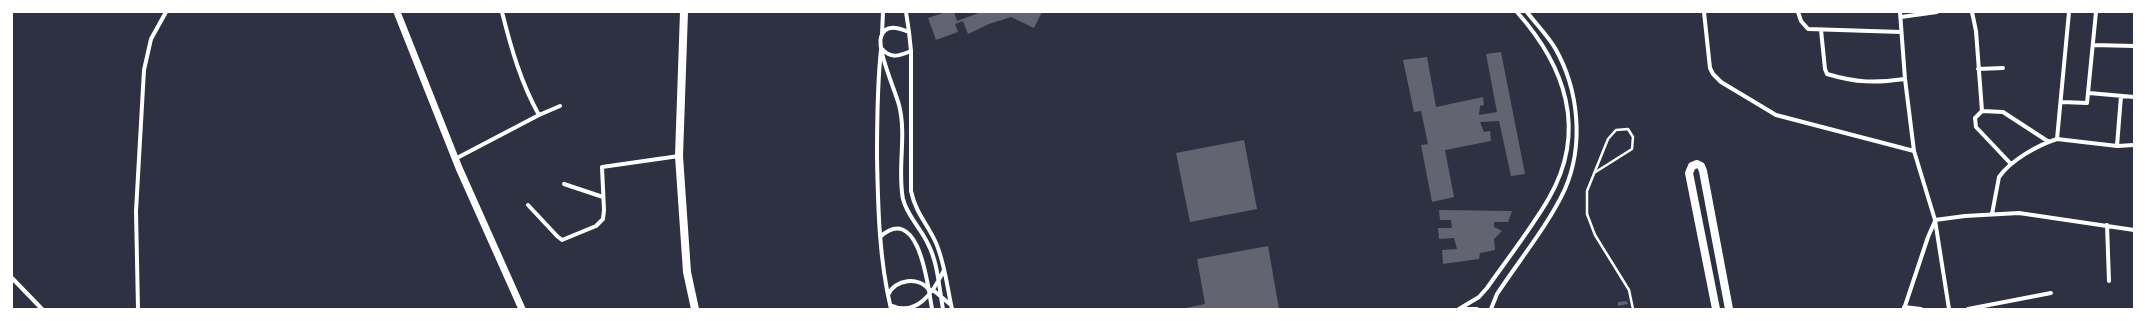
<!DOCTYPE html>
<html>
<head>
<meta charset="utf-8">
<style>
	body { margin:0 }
	#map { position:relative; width:2146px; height:321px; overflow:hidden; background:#2d3142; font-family:Lato,sans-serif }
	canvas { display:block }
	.frame { position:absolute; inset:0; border:13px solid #fff; pointer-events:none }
</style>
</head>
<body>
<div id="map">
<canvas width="2146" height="321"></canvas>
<div class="frame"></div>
</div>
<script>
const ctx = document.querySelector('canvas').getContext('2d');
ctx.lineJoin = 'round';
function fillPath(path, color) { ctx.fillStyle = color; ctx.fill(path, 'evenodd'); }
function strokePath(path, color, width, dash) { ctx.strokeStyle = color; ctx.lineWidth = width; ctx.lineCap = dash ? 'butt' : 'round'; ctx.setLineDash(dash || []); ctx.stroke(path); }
const building = new Path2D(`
	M946,12H954L957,21L981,12H1042L1034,28L1011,17L989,24L968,34L963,21L955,24L958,32L936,40L928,18Z
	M1501,52L1525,174L1511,176L1499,121L1480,122L1484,132L1490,131L1491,141L1445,150L1454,197L1432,202L1421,145L1428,144L1421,111L1414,112L1403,60L1427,57L1436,107L1483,97L1484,105L1480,106L1479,115L1497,112L1486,54Z
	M1244,140L1257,209L1190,222L1176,153Z
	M1439,210L1512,211L1508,222H1494V227L1502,231L1494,239L1495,250L1480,253L1479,259L1443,264L1442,250L1457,249L1454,238L1439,239L1438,228H1452L1451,220H1440Z
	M1268,246L1279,309H1181L1205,304L1197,259Z
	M1627,301L1628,304L1618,306V302Z`);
const service = new Path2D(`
	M1594,173L1632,149L1633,137L1628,129L1616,130L1608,139L1587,191V214L1595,235L1629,290L1633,309`);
const minor = new Path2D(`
	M906,12L909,32
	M1704,12L1710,68L1713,74L1721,82L1776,115L1914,151
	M1798,12L1801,21L1808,29L1901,32
	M1900,12L1905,79L1914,151L1935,220L1949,309
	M1972,12L1976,31L1982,111
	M1901,17L1937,12
	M1821,30L1825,69L1827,74C1857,83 1875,83 1905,79
	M882,34L883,12
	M2093,45L2134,46
	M882,49C891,59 899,56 911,51L909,32C899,28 885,23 881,37C877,50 895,90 899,105C907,136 897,168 903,199C907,216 921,228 928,244C938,263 939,288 943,309
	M881,50C877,86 877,121 877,157C878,208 879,259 891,309
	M911,51V191C916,214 927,223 936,243C945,264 947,287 952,309
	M1978,69L2003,68
	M2089,93L2134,97
	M2062,102L2087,103L2096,12
	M539,115L560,106
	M2057,139L2069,12
	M2117,146L2121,96
	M455,159L539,115C521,83 511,48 502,12
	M2011,164L1976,127L1975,118L1982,111L2003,112L2049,142
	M564,184L603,197
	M528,205L557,236L562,240L596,226L603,219L604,210L602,167L679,156
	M1992,214L1999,177C2011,160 2038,145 2057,139L2117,146L2134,145
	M1935,220L1965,216L2019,213L2134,230
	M2107,225L2109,281
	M880,237C919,202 928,286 932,309
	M12,278L42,309
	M888,295C895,279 919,276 929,290H933L951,305
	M890,305C917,318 934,291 944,270
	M1904,307L1921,309
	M138,309L136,211L144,70L151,39L166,12
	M1459,309L1479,297L1487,288C1508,258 1531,229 1549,198C1588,130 1565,66 1517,12
	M1465,309H1477
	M1491,309L1497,294C1518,262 1549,224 1565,189C1584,145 1579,90 1555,48C1547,35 1536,24 1527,12
	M1904,309L1928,237L1935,221
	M1968,309L2051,293`);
const secondary = new Path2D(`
	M397,12L459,168L522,309`);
const trunk = new Path2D(`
	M684,12L679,156L687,272L695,309
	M1716,309L1689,173L1692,166L1697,164L1701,166L1703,171L1729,309`);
fillPath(building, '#626471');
strokePath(service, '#fff', 2.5);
strokePath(minor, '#fff', 4);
strokePath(secondary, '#fff', 7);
strokePath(trunk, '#fff', 8);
</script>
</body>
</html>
